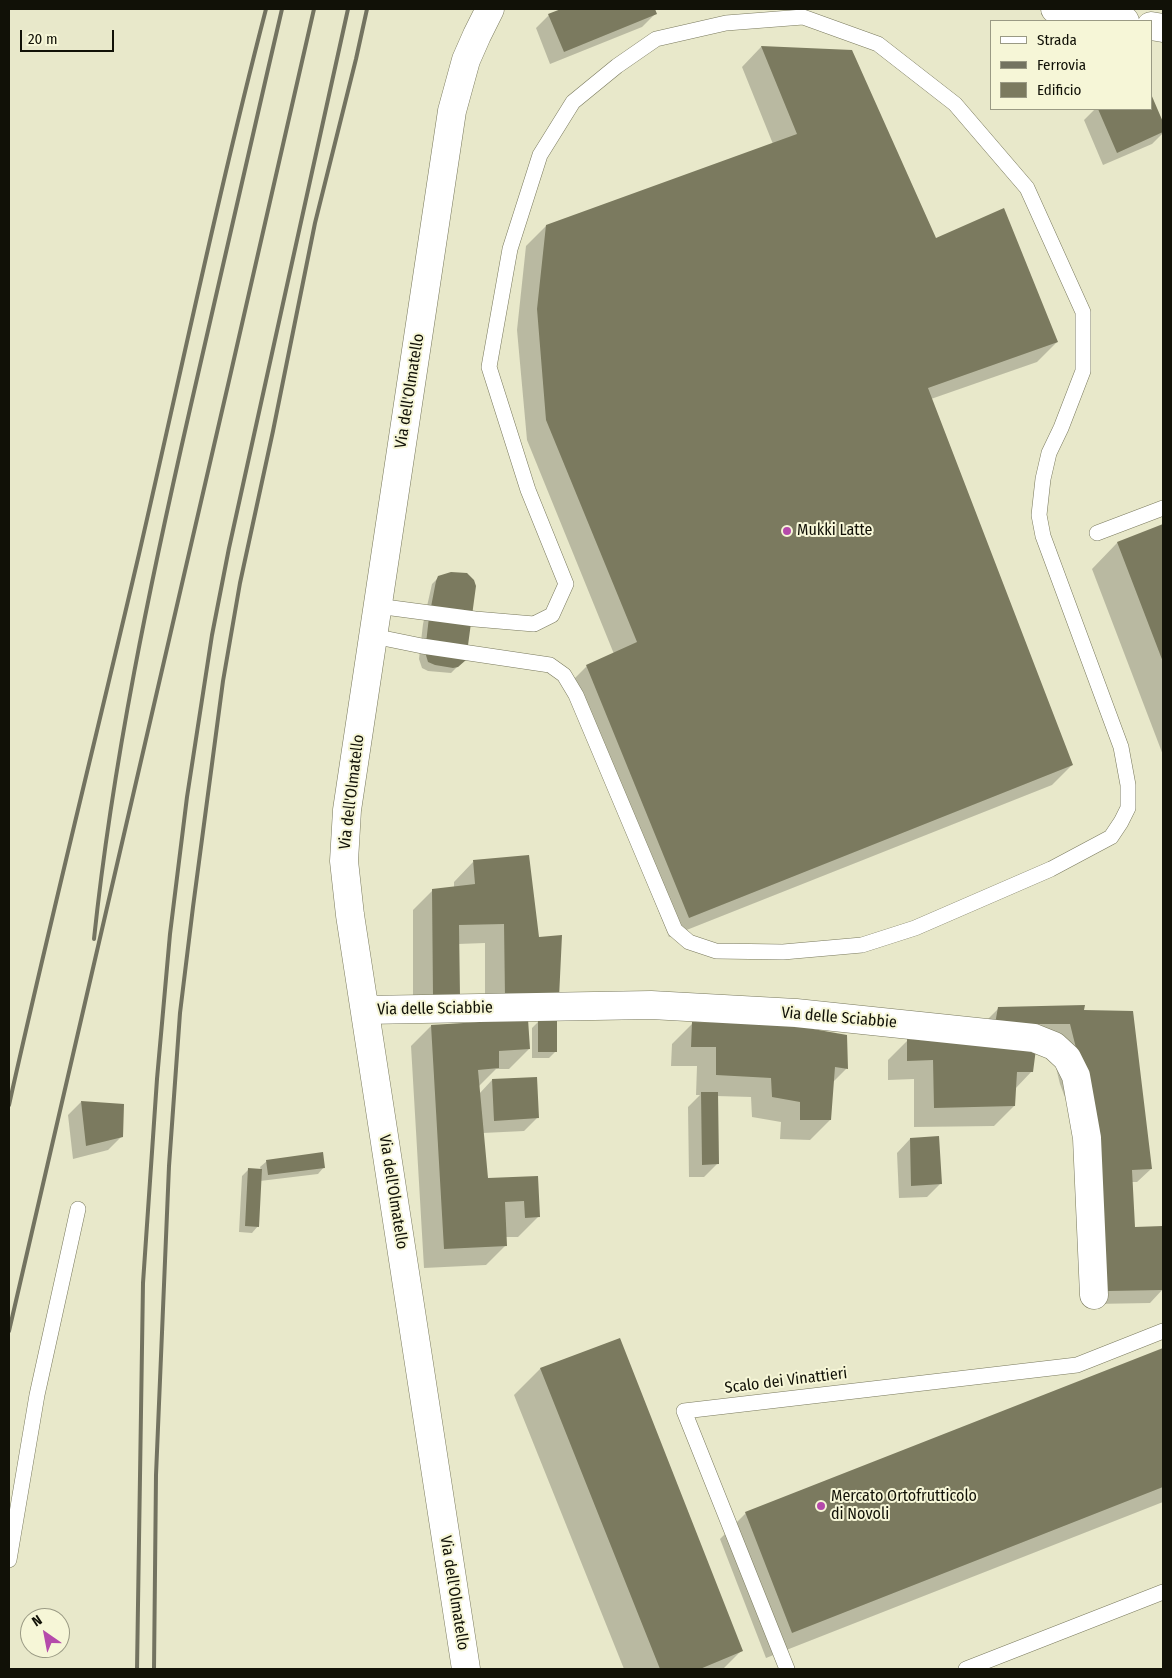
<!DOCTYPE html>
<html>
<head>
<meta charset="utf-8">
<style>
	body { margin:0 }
	#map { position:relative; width:1172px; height:1678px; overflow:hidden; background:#e8e8ca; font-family:"Fira Sans Condensed",sans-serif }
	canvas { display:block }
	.frame { position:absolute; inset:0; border:10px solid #111107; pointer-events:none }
	.legend { position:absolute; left:990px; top:20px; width:162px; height:90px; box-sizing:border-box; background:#f6f6d7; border:1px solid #9a9a84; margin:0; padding:6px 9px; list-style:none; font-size:15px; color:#111107 }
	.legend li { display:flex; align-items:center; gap:10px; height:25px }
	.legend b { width:25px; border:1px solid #9a9a84 }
	.north { position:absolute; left:20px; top:1608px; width:50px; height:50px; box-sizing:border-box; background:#f6f6d7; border:1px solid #9a9a84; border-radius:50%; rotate:327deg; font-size:14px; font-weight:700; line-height:20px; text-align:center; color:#111107 }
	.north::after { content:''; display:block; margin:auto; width:18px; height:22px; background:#b54aab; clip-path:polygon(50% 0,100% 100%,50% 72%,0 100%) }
	.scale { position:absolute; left:20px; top:30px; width:94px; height:22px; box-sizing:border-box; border:2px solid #111107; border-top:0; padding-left:6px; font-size:15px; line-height:18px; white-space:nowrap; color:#111107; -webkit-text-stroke:4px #f6f6d7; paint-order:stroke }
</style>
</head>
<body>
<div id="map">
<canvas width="1172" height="1678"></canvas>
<div class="frame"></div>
<ul class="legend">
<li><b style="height:6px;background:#fff"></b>Strada</li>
<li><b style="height:6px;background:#737360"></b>Ferrovia</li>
<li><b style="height:14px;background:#7b7a5f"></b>Edificio</li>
</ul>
<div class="north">N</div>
<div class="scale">20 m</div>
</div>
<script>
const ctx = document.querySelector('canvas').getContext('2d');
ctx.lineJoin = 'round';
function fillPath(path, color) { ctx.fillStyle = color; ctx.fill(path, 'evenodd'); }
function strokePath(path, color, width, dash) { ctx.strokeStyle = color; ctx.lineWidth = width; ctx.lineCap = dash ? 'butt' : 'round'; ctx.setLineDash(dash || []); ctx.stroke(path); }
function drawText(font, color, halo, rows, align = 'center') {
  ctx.font = font + ' "Fira Sans Condensed",sans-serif'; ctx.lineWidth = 4; ctx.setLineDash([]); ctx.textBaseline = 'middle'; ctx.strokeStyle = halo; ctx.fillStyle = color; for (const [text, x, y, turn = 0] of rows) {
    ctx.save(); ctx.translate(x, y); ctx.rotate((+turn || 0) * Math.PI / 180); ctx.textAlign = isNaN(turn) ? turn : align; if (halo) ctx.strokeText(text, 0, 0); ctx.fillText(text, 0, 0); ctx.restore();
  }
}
const shadow = new Path2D(`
	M564,9H653L655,14L642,27L550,64L536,28L549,15Z
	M761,47L851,51L935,239L1057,342L1037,362L931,399L1072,765L1052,785L669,937L567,686L587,666L614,654L527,440L517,330L526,246L546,226L773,144L742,67Z
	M1151,97L1163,126V133L1152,144L1103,165L1084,120L1095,109H1151Z
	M1163,526V755L1092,569L1117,543Z
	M439,577L464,660L451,673L428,671L422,668L419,659L423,624L432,584Z
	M473,862L538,938L558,998L485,1017V943L458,944L459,996L413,1017V910L433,890L454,887V882Z
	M999,1008L1083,1011L1151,1169L1137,1182H1132L1134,1229L1163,1228V1289L1150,1303L1094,1304L1070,1111L1060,1084L1050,1043L979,1028Z
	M538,1022L556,1051L549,1058H532V1028Z
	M692,1024L847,1068L832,1083L830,1120L810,1140L780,1139L781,1122L752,1117L751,1097L716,1096L717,1164L704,1177H689L688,1107L700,1095H696L697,1066H671L672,1044Z
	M431,1026L529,1049L509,1069H496L478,1087L479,1094L492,1080L537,1118L524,1131L483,1133L487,1179L537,1177L538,1217L518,1237H505L506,1245L486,1265L424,1268L411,1046Z
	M907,1041L1032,1071L1015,1089L1014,1106L994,1126L914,1127V1079L888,1080V1060Z
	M81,1102L122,1136L108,1150L73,1159L68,1115Z
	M910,1139L940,1184L927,1197L899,1198L897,1153Z
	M267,1161L324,1167L318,1174L260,1181L258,1226L252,1233L239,1232L242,1176L248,1170H261L260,1167Z
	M619,1339L741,1651L723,1669H624L514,1395L540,1369Z
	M1163,1349V1502L766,1658L720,1539L746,1513Z`);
const building = new Path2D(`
	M561,9H655L657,14L564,52L548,14Z
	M761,46L852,50L936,238L1004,208L1058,342L928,388L1073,765L689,918L586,665L637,642L546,420L537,309L546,225L797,134Z
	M1151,94L1163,122V132L1117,153L1098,109H1151Z
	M1163,524V662L1117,542Z
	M451,572L467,573L474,580L476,586L466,660L458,667L453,668L435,665L428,662L425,652L429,617L436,581L438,576Z
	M529,855L539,937L562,935L559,998H505L504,924L459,925L460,997L433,998L432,889L475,884L473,860Z
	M1085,1005L1084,1010L1133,1011L1152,1169L1132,1170L1135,1227L1163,1226V1290L1107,1291L1080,1064L1070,1024H995L998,1007Z
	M528,1019L530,1049L499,1051V1068L478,1070L488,1178L538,1176L540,1217L525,1218L524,1201L505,1202L507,1246L444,1249L431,1025Z
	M538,1021H557V1052H538Z
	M692,1022L779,1023L847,1035L848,1069L835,1067L831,1120H800V1102L772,1097L771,1078L716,1075V1047H691Z
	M907,1039L1036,1049L1033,1072H1017L1015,1106L934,1108L933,1060L907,1061Z
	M537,1077L539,1118L494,1121L492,1079Z
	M701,1092H718L719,1164L702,1165Z
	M81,1101L124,1104L123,1137L86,1146Z
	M939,1136L942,1184L911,1186L910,1138Z
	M323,1152L325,1168L268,1175L266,1160Z
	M248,1168L262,1169L259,1227L245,1226Z
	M620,1338L743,1651L700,1669H660L540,1368Z
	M1163,1348V1487L792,1633L745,1512Z`);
const lane = new Path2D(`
	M1097,533L1163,508
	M373,636L422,646L550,665L564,675L576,695L675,930L689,942L716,951L783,952L862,945L915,928L1051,869L1111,837L1121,822L1128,808V785L1121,747L1043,536L1039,515L1043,479L1049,453L1061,428L1083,371V312L1027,188L955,104L878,44L803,17L726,23L656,39L617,66L573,102L540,155L510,249L489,367L528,490L566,584L552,615L534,624L475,619L377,606
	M9,1560L37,1395L78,1209
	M787,1669L684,1411L1077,1365L1163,1331
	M966,1669L1163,1592`);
const street = new Path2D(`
	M1055,9L1125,21
	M1151,26L1163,28
	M365,1010L651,1005L796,1013L1034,1038L1054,1046L1067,1058L1076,1076L1087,1138L1094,1295
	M466,1669L350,915L344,861L347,810L452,111L466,60L477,35L490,9`);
const rail = new Path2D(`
	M94,939C113,760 150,584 190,409C221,275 251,142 282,9
	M9,1105C50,921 96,738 139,554C181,372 219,190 266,9
	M9,1331L231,372L314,9
	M137,1669L143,1283L157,1079L170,934L187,797L212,635L229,548L348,9
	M154,1669L156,1475L169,1166L180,1013L193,907L223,681L240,583L273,431L315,223L356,59L367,9`);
const markers = [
	[787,531,5,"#b54aab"],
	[821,1506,5,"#b54aab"]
];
const streetNames = [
	["Via dell'Olmatello",410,391,-81],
	["Via dell'Olmatello",352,792,-83],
	["Via delle Sciabbie",435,1009,-1],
	["Via delle Sciabbie",839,1018,5],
	["Via dell'Olmatello",393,1192,81],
	["Scalo dei Vinattieri",786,1381,-7],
	["Via dell'Olmatello",454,1593,81]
];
const poiNames = [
	["Mukki Latte",797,531],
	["Mercato Ortofrutticolo",831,1497],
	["di Novoli",831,1515]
];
fillPath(shadow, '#0003');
fillPath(building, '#7b7a5f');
strokePath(lane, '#79795d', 16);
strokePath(street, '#79795d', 29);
strokePath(lane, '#fff', 15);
strokePath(street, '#fff', 28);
strokePath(rail, '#737360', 4);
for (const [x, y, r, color] of markers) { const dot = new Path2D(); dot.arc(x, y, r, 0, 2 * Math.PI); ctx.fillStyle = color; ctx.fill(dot); strokePath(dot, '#f6f6d7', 2); }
drawText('16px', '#111107', '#f6f6d7', streetNames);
drawText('16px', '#111107', '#f6f6d7', poiNames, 'left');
</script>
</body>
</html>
